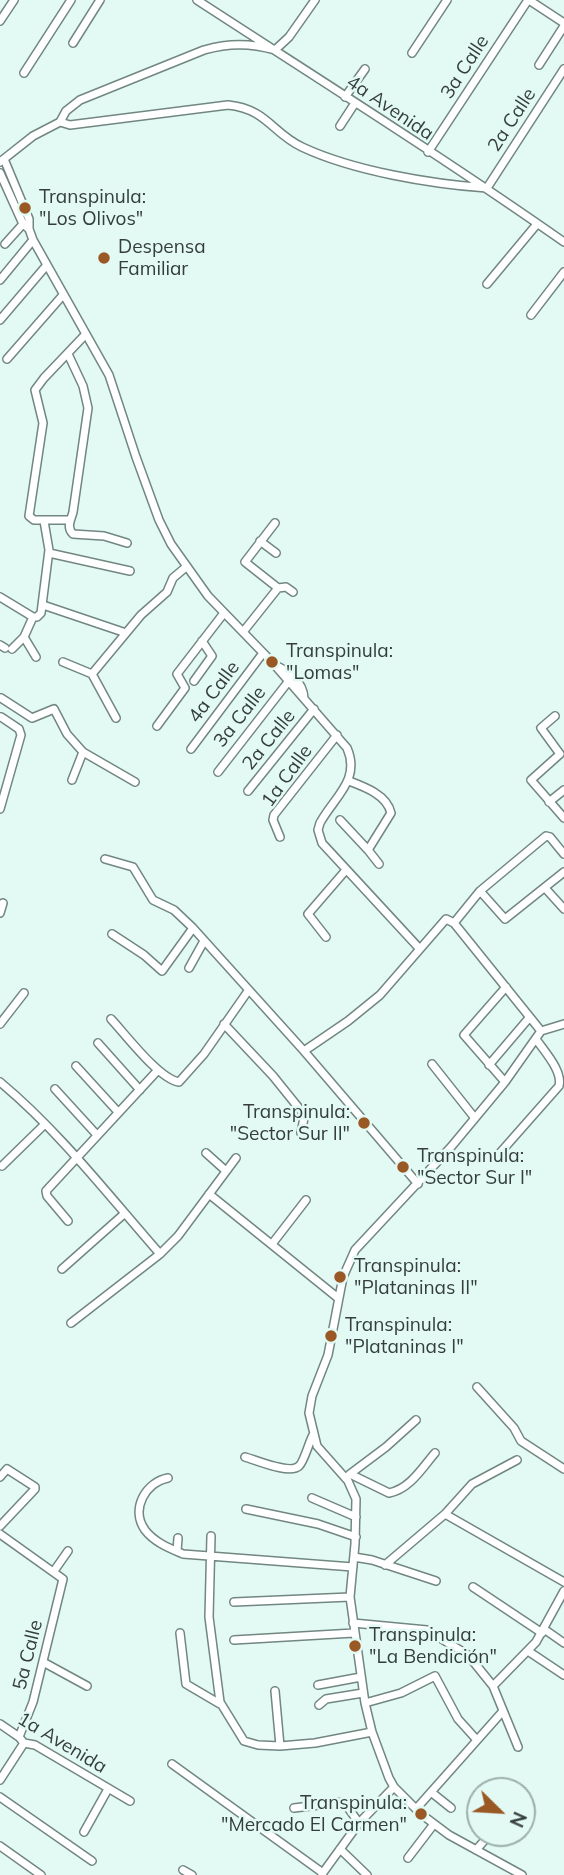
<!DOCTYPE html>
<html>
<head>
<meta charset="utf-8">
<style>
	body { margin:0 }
	#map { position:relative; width:564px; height:1875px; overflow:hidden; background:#e3faf4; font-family:Mulish,sans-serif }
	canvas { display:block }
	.north { position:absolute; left:466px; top:1777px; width:70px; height:70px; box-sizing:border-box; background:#e3faf4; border:2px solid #9dafaa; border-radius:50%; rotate:114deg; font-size:19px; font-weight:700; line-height:28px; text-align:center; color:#353e3c }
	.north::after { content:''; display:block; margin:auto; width:24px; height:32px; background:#9a5825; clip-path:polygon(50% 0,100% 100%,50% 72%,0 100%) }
</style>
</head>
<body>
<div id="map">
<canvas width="564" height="1875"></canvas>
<div class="north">N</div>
</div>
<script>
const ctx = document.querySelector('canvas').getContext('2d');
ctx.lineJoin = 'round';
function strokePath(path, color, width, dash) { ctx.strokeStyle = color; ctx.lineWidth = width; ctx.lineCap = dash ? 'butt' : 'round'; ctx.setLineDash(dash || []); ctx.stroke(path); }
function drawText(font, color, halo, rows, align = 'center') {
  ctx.font = font + ' Mulish,sans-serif'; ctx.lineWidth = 5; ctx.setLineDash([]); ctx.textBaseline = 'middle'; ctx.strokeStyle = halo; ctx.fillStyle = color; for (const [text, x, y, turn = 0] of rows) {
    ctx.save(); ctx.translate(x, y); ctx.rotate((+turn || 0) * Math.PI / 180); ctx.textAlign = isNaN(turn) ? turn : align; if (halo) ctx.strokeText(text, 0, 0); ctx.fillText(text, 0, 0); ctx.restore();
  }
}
const minor = new Path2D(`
	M197,0C320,80 444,158 564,242
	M529,0L564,23
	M0,21L14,0
	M73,43L100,0
	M412,53L447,0
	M539,65L564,26
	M24,73L71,0
	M345,97L365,69
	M60,122L66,111L80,100L204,50C229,43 250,43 275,50L289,37L315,0
	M340,126L355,103
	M428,152L528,0
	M4,159L29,219V229L33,240L109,375L136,457L159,520L171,544L208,596L272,662L347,748C361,780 334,797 320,823L318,830L322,843L419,948
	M0,162L33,136L60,122L70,125L228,105C267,109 272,133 302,147C353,171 431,184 487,188L564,69
	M0,173L23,224L29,229
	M5,244L23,224
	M0,280L33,240
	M487,284L537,224
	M531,315L564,272
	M0,320L46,266
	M68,354L83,386L88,408L73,512C71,520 66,527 73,534L104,536L127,543
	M7,359L63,295
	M69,520H34L29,516L43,423L35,390L44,378L85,335
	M260,541L276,553
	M49,553L130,571
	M278,588L286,587L293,592
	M0,597L33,617
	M43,605L126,633
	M243,632L278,588L245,562L275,523
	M24,637L36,657
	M0,645L5,648
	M12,649L24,637L33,617H37L41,613L49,550L44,521
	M63,662L92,674
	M275,665C289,672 303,681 304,698
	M194,681L212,656L202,641
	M1,698L32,718L54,709L67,734L83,752L135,782
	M555,716L541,728L560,754L531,780L564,818
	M116,718L92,674L141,615L167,592L173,578L186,567
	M157,726L185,688L177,674L224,613
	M191,749L263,653
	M218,772L288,682
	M72,780L83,752
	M248,791L314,709
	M549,802L564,790
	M0,809L21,735L19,729L1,717
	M340,820L368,850L391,813C387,795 365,787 349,781
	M280,837L273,820L274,815L337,735
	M368,850L379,864
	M105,859L133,867L153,900L174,910L193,928L304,1051L418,1184
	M545,888L564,909
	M480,891L505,919L564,872
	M0,913L3,903
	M454,923L480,891L546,836L550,837L564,854
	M112,934L144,955L162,971L193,928
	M326,937L308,914L346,870
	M189,968L204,941
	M111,1019C126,1035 159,1079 179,1082L204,1054L248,991
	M0,1024L24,993
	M224,1024L273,1076L302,1112L304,1118L301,1133
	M98,1043L140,1090
	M304,1051L348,1021L380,995L446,919L454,923L541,1031
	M432,1064L474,1117
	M489,1065L529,1018
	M76,1066L118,1112
	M0,1082C60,1132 109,1196 160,1254L178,1236L236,1158
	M505,1082L464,1035L506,987
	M55,1089L97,1135
	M206,1153L226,1171
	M499,1154L559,1086C563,1071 544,1051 536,1039
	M2,1166L44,1125
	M209,1194L338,1298
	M68,1221L47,1196L46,1191L158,1070
	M272,1244L306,1200
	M62,1269L124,1214
	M71,1323L160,1254
	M477,1387L514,1428L521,1441L564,1469
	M245,1457C256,1460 290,1475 299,1466C304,1462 309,1442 313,1435
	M350,1474L386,1447L416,1420
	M0,1477L7,1469L35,1487V1489L0,1526
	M168,1478C146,1482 130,1509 145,1530C154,1542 169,1548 183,1554L353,1567
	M346,1478L350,1474L389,1493C410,1489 422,1468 435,1453
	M312,1498L356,1517
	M246,1509L318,1524L356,1537
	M445,1514L564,1582
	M0,1534L63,1579L33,1702L19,1737
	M211,1536L209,1617L220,1702L244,1741L258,1745L280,1746L315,1743L372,1732
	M177,1551L178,1538
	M354,1557L372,1560L436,1581
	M385,1565L445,1514L472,1484L517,1460
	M54,1571L68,1551
	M473,1587L542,1633
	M234,1602L350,1597
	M353,1623L427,1630L468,1655L493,1686L518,1747
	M544,1629L564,1643
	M180,1633L186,1684L220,1704
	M234,1640L354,1633
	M528,1651L564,1675
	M43,1662L87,1686
	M318,1685L361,1677
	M493,1686L536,1642L564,1591
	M275,1691L280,1746
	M365,1703L401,1693L435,1676L458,1719L476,1739
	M319,1705L326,1699L363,1693
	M0,1724L19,1737L24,1743L35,1745L130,1801
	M172,1764L323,1873
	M0,1780L24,1743
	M431,1792L451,1808
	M0,1797L92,1861
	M294,1808L344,1802L359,1823
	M416,1809L503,1711
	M84,1832L108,1789
	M0,1846L41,1875
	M340,1849L367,1875
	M476,1850L491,1833
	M408,1858L434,1824
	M183,1870L192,1875
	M322,1874L359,1823L394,1787
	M522,1875L449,1835L421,1814L394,1787L389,1778L372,1732L365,1703L350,1597L355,1544L356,1499L348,1481L317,1446L309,1413L312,1396L328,1355L343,1277L355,1250L451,1147L505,1082L541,1031L564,1024`);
const markers = [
	[25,208,7,"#9a5825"],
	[104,258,7,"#9a5825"],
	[272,662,7,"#9a5825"],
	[364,1123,7,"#9a5825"],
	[403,1167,7,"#9a5825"],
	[340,1277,7,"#9a5825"],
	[331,1336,7,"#9a5825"],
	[355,1646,7,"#9a5825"],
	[421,1814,7,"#9a5825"]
];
const streetNames = [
	["3a Calle",465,67,-57],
	["4a Avenida",390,108,34],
	["2a Calle",512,120,-57],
	["4a Calle",214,692,-53],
	["3a Calle",240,717,-52],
	["2a Calle",269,740,-51],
	["1a Calle",287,776,-54],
	["5a Calle",28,1655,-76],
	["1a Avenida",62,1743,31]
];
const poiNames = [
	["Transpinula:",39,197],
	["\"Los Olivos\"",39,219],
	["Despensa",118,247],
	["Familiar",118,269],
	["Transpinula:",286,651],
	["\"Lomas\"",286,673],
	["Transpinula:",350,1112,"right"],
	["\"Sector Sur II\"",350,1134,"right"],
	["Transpinula:",417,1156],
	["\"Sector Sur I\"",417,1178],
	["Transpinula:",354,1266],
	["\"Plataninas II\"",354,1288],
	["Transpinula:",345,1325],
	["\"Plataninas I\"",345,1347],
	["Transpinula:",369,1635],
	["\"La Bendición\"",369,1657],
	["Transpinula:",407,1803,"right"],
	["\"Mercado El Carmen\"",407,1825,"right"]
];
strokePath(minor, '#728682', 10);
strokePath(minor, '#fff', 7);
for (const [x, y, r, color] of markers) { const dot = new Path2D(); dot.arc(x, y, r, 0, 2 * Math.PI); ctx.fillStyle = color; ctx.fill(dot); strokePath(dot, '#e3faf4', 2.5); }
drawText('19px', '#353e3c', '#e3faf4', streetNames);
drawText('19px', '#353e3c', '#e3faf4', poiNames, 'left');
</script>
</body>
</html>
